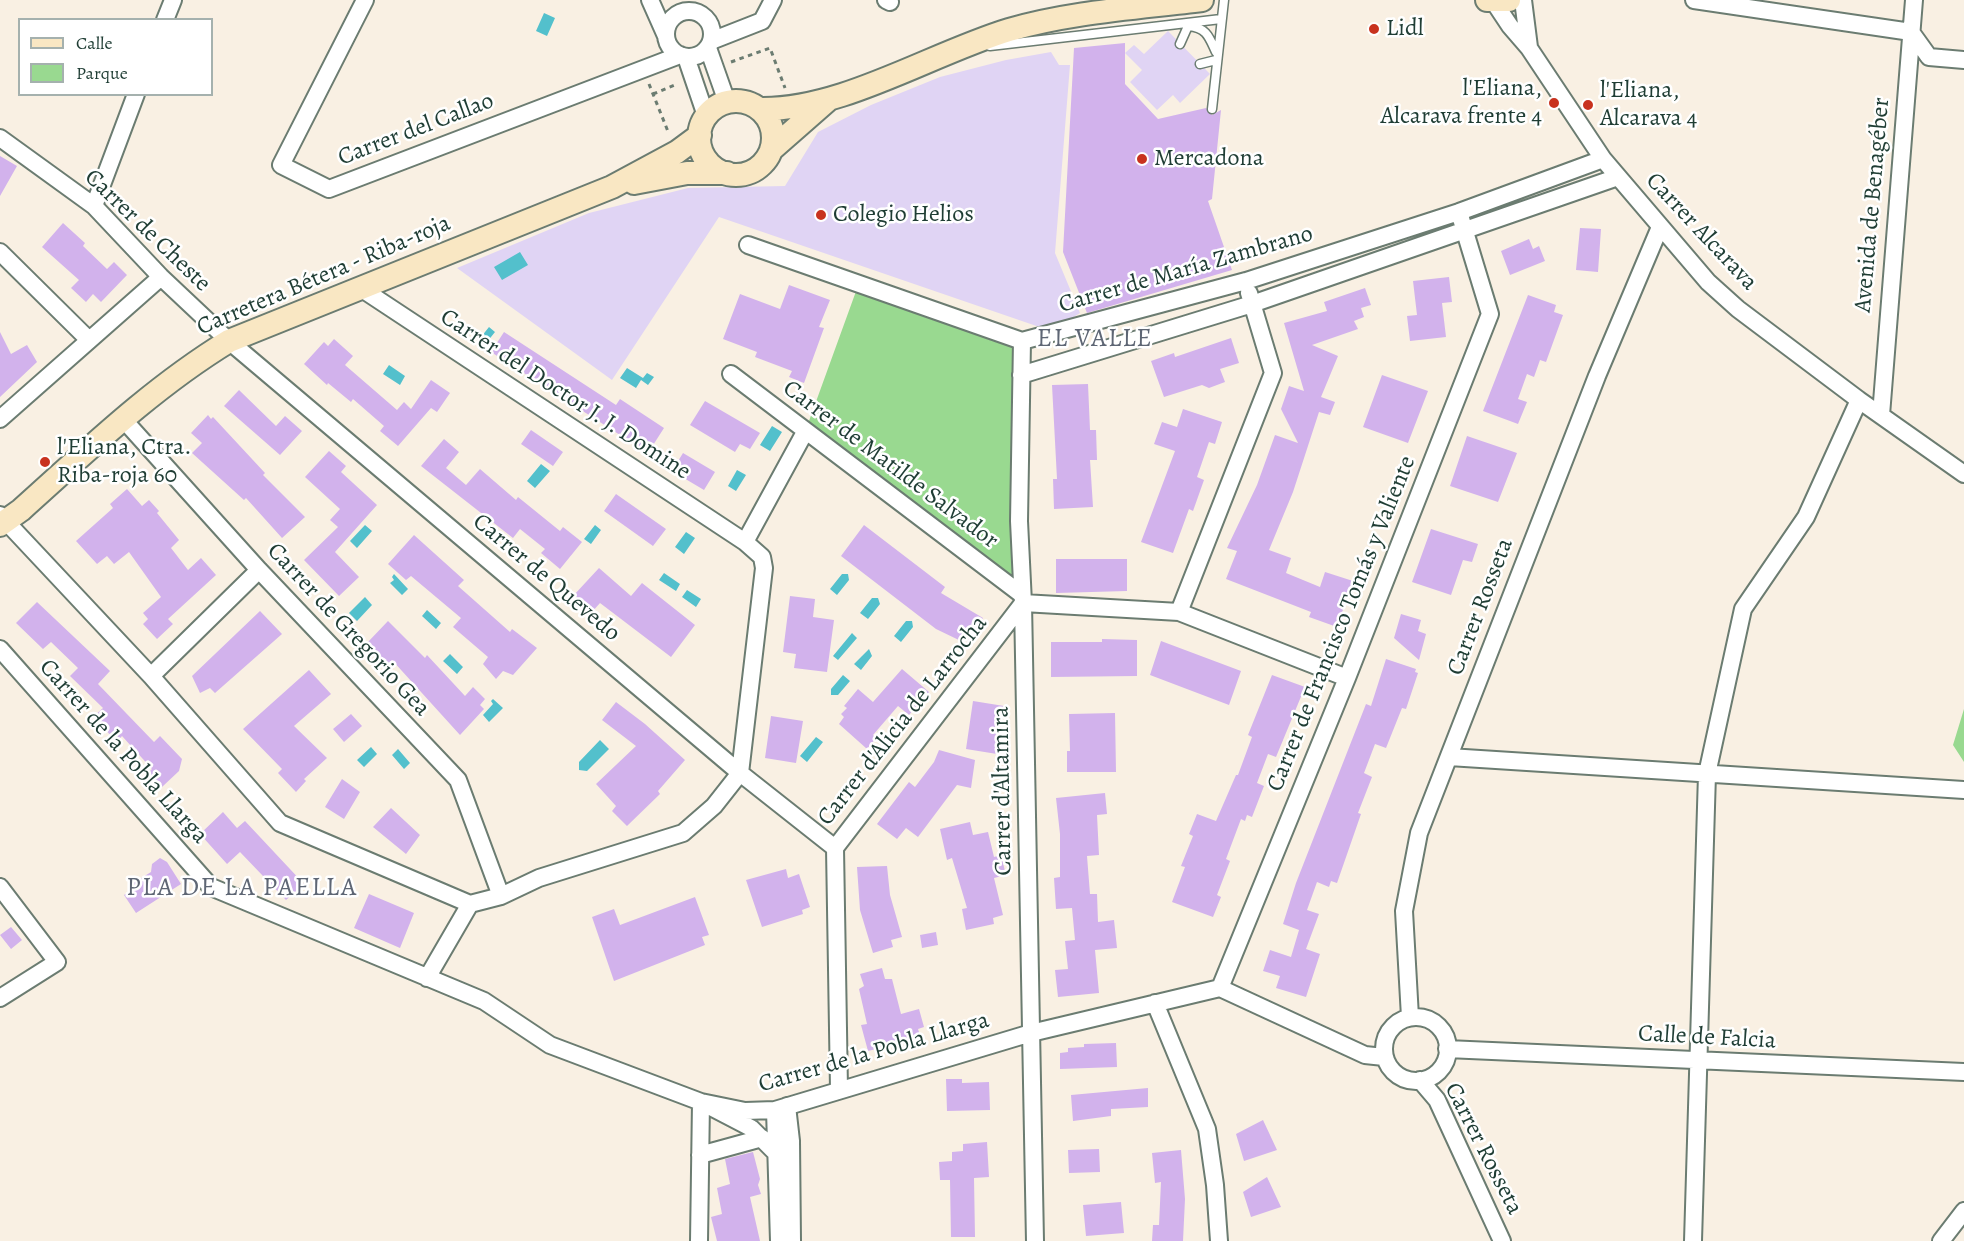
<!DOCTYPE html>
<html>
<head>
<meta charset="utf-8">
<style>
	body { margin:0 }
	#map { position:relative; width:1964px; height:1241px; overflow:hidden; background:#f9f0e3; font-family:Alegreya,serif }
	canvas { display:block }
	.legend { position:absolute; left:18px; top:18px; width:195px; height:78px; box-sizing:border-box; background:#fff; border:2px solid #a5b1ae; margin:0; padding:8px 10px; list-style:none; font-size:18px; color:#1f3d34 }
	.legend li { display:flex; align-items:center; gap:12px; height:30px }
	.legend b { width:30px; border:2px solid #a5b1ae }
</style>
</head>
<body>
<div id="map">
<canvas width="1964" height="1241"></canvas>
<ul class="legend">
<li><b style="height:8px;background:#f9e7c3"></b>Calle</li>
<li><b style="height:16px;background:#99d990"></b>Parque</li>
</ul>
</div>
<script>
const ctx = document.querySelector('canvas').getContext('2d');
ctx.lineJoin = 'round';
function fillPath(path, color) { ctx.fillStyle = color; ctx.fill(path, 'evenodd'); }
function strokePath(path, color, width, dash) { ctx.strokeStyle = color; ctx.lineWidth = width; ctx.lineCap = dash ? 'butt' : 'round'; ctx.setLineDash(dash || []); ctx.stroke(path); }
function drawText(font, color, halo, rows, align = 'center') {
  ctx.font = font + ' Alegreya,serif'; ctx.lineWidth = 5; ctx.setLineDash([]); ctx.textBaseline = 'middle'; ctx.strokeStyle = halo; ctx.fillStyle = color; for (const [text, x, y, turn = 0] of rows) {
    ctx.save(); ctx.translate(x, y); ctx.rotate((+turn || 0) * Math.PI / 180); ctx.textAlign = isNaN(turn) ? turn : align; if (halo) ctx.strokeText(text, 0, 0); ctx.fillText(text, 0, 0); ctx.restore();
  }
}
const built = new Path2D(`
	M1168,31L1210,74L1180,103L1173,95L1157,110L1130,82L1142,70L1125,53L1134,45L1144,54Z
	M1051,52L1059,65H1070L1055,253L1080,313L1051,331L719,217L612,380L457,268L589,213L688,188L785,186L818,132L871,105L940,77L1006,60Z`);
const green = new Path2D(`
	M859,283L1022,341L1021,594L805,432Z
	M1964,709V762L1953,745Z`);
const water = new Path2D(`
	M544,13L555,18L547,36L536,31Z
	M520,252L528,265L502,280L494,267Z
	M489,327L495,332L483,347L477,342Z
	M389,365L405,376L400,385L383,374Z
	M627,368L643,378L647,373L654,377L648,385L641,380L636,388L620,378Z
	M772,426L782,432L770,451L760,445Z
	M541,464L550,471L535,488L527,481Z
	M737,470L746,475L736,491L728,486Z
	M365,525L372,531L357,548L350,541Z
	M595,525L601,530L591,544L584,539Z
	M686,532L695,538L684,554L675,547Z
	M664,573L680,584L676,591L659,580Z
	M394,574L408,589L402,595L390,583L394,580L392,577Z
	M842,574H848L849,580L837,595L830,589Z
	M687,590L701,599L696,607L682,597Z
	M365,597L372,605L357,621L349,613Z
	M872,598H878L880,604L868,619L860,613Z
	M427,610L441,623L436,629L422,616Z
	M906,621H912L913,627L901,642L894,636Z
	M852,633L857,638L838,660L833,656Z
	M869,649L872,656L861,670L854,664Z
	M450,654L463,667L457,674L443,661Z
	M843,675L850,681L838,695H831V689Z
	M493,699L503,708L489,722L483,715L493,704L491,701Z
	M816,737L823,742L807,762L800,756Z
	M600,740L609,749L587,771L579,770V762Z
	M371,747L377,754L364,767L357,760Z
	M398,749L410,763L404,769L392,755Z`);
const building = new Path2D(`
	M1125,43V84L1158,119L1206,108L1212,115L1221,110L1212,199L1208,201L1232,270L1087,313L1063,252L1074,48Z
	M0,156L17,166L0,196Z
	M63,223L85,243L83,246L107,269L114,262L127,275L101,302L93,294L86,302L71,288L79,280L42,247Z
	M1580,228L1601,229L1598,272L1576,270Z
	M1529,239L1533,249L1539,246L1545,261L1510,275L1501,251Z
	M1449,277L1452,302L1442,303L1446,337L1410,341L1407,316L1417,315L1413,281Z
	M789,285L830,300L819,327L824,328L804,383L789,377L792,371L755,357L757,352L723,339L740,294L780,309Z
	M1365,288L1371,305L1361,308L1364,317L1354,321L1358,329L1312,345L1338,356L1321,397L1335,402L1330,415L1319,412L1293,492L1269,550L1291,558L1286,573L1320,587L1325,572L1353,581L1337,627L1309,617L1311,612L1226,579L1237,551L1227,548L1257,485L1275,435L1298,443L1281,409L1289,386L1304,391L1284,323L1327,311L1324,302Z
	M1528,295L1556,305L1554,312L1563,315L1546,362L1540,360L1534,377L1527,374L1518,399L1527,402L1518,424L1483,411Z
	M0,332L11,354L27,345L37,362L0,397Z
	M504,332L616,405L620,399L664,428L648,453L491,352Z
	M1231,338L1239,363L1220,369L1225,382L1209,388L1202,385L1164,397L1151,361L1174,353L1175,357Z
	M334,339L353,356L345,365L397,410L404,402L411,409L431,380L450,393L437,412L431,408L398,446L380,431L384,426L353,399L351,402L328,383L327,385L304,364L324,342L328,346Z
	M1382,375L1428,391L1408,443L1363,427Z
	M1088,384L1090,430H1096L1097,460H1090L1093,507L1054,509L1053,479H1057L1052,385Z
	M239,390L276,426L285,416L302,431L280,455L224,406Z
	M705,401L760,433L750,449L740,444L735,452L690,425Z
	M1183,409L1222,422L1215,444L1209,442L1197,477L1204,480L1193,511L1189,509L1173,553L1141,542L1175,451L1154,444L1162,422L1177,427Z
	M208,415L211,419L213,417L265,473L263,475L305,517L282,538L246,498L244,500L192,453L202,443L191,433Z
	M531,430L563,452L553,466L521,444Z
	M1467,436L1517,453L1498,502L1450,486Z
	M444,439L459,452L446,468L466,485L480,469L516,500L518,497L560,531L563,527L582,542L560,569L541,553L545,549L520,529L513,538L421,466Z
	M329,451L346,466L341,472L377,505L335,552L359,577L339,596L304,560L338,527L330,520L340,509L305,477Z
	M683,453L715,472L704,490L672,471Z
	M127,489L142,506L149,500L159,511L157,513L179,540L171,548L188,570L201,558L216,575L168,619L173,624L157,639L143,624L148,619L143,613L161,597L129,552L114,564L107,556L97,564L76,541L113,508L110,504Z
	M616,494L666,529L653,546L604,511Z
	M864,525L945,587L941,593L983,618L970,639L963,642L936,629L841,556Z
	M1431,529L1478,544L1472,562L1463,560L1451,595L1412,582Z
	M414,535L464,580L458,586L510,632L512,629L537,648L513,675L503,671L496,679L483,664L488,657L453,627L461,618L411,576L406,580L388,564Z
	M1056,559H1127V591L1056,593Z
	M599,568L631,596L642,583L695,625L671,657L600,603L592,612L574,595Z
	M790,596L815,599L813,617L834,620L827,672L794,668L796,654L783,652Z
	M37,602L110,671L98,684L154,742L160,736L182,759L179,771L162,787L148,773L152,769L122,736L117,742L93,717L103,708L70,676L78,668L51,642L43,649L16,623Z
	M260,611L282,634L215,693L210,688L200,693L192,676Z
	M1401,614L1421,620L1418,631L1426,634L1419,660L1394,638Z
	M388,621L425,658L427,655L465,696L473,687L485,699L480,705L484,709L460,735L392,660L388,664L367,643Z
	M1102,639L1137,640V676L1051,677V642H1102Z
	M1161,641L1241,671L1229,705L1150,675Z
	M1386,659L1416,669L1415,672L1418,673L1406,709L1402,708L1386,748L1375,744L1364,773L1372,777L1358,813L1361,814L1337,883L1331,881L1329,887L1317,882L1307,910L1319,914L1306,949L1320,954L1306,997L1276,988L1280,976L1263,971L1270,950L1291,957L1299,930L1283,924L1296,883L1366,704L1371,706Z
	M902,669L929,692L909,715L898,706L873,735L876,738L867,749L839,724L844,717L841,714L847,708L844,706L858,689L873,702Z
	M309,670L331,694L294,726L327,758L304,779L306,781L296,792L278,773L282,769L243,729Z
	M1272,675L1305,687L1276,757L1268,754L1257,783L1264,786L1252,817L1247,815L1245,821L1241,819L1226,859L1230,861L1217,895L1221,897L1213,917L1172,902L1185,867L1181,866L1193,836L1189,834L1197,814L1216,821L1236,775H1238L1252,737L1248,735Z
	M973,701L1004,706L997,754L966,749Z
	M616,702L645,724L685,760L658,791L660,794L627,826L612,811L616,806L596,784L636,746L602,720Z
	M1115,713L1116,772H1067V751H1070L1069,714Z
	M351,714L362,726L344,742L333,729Z
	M771,716L803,721L796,763L765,758Z
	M939,750L975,760L971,788L957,785L918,837L906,828L897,839L877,824L909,782L915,787L934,762Z
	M342,779L360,792L344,819L325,807Z
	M1105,793L1107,814L1097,815L1099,855L1087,856L1090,894H1097L1098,922L1114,920L1117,948L1095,950L1099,993L1058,997L1055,970L1068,969L1065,941L1075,940L1072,908L1056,909L1054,878L1060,877V834L1056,798Z
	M391,808L420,835L406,854L373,827Z
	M223,812L237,828L245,821L304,884L286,900L240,852L227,864L200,834Z
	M970,822L973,835L988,832L994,857L1001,855L1006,875L994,878L1003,915L993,918L994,924L966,930L962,909L967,908L952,858L947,860L940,829Z
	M160,858L167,862L181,884L136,913L124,895L133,889L130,885L151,872L152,864Z
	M887,866L890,895L902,937L891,940L893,947L873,953L860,910L857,867Z
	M786,869L788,878L799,874L810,907L802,910L803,914L762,927L746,880Z
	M369,894L414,913L400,948L354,928Z
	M695,897L709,935L702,937L705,945L614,981L592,917L614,909L620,925Z
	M11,927L22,940L11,949L0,935Z
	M936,932L938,945L922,948L920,935Z
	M882,968L885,979H892L901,1014L919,1009L924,1027L918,1029L921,1038L868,1051L861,1025L867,1024L859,989L864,986L860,974Z
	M1116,1043L1117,1067L1060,1069V1053L1068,1052V1048L1084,1047V1044Z
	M946,1079H962V1083L989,1082L990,1110L947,1111Z
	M1148,1088V1107L1111,1109V1116L1073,1121L1071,1095Z
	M1263,1120L1277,1150L1244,1161L1236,1134Z
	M987,1142L989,1177L974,1178L975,1237H951L950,1180H940L939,1162L952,1161V1152L963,1151V1144Z
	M1099,1149L1100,1172L1069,1173L1068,1150Z
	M1181,1150L1185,1199L1183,1241H1152L1153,1225H1159L1161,1182L1155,1183L1152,1153Z
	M753,1152L760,1179L758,1185L761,1194L750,1197L760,1241H717L711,1217L722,1214L717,1188L730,1184L725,1159Z
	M1267,1177L1281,1207L1251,1217L1243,1192Z
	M1121,1202L1124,1233L1086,1236L1083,1205Z`);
const path = new Path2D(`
	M731,62L770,48L785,88
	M649,84L669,134
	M653,94L677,84`);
const lane = new Path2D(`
	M1189,26C1207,28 1209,37 1216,52
	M1180,44L1188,26
	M990,46L1221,19
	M1200,64L1216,60
	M1212,109L1224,0`);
const street = new Path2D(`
	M365,0L281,165L329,189L680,55
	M650,0L666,36
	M886,0L890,2
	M1523,0L1529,47
	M1694,0L1911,32L1929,57L1964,60
	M1494,2L1510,26L1529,48L1603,159L1708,282L1738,309L1859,400L1964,474
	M666 34a23 23 0 1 1 46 0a23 23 0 1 1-46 0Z
	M165,20L173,0
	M711,41L762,21L773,0
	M708,48L727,102
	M686,57L706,116
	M0,138L94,206L161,277L229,341L740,773L835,848
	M94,206L136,94
	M748,245L1022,341L1246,281L1459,212L1603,159
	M0,252L89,340
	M359,287L745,542L762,557L764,568L740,773L714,806L683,833L539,878L501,896L470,904L427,978
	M1022,341L1019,521L1023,603L1035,1241
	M731,374L1021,594
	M1021,375L1252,304L1618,177
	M1881,415L1914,0
	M0,419L161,277
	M123,419L259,570L458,780L501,896
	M0,515L151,676L280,823L470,904
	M745,542L805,432
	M1023,603L1179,612L1347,678
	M1179,612L1273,373L1249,293
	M0,649L211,887L484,1001L550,1045L701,1102L745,1111L775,1110L1031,1033L1220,988
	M151,676L259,570
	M1449,757L1964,790
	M0,887L57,962L0,998
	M1220,988L1347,678L1490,314L1459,212
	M1220,988L1365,1055L1384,1057
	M1155,1003L1207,1129L1215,1185L1219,1241
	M1410,1017L1404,911L1419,833L1597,376L1660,227
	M1384 1049a32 32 0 1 1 64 0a32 32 0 1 1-64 0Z
	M1447,1049L1964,1072
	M1420,1080L1437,1100L1502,1241
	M839,1089L835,848L1023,603
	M787,1106L791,1141L792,1241
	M775,1110L779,1241
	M700,1155L762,1138
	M699,1241L701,1102L751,1128L777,1154
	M1693,1241L1707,774L1743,609L1806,517L1859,400
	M1941,1241L1964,1211`);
const secondary = new Path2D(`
	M1487,0H1509
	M699 138a37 37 0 1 1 74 0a37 37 0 1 1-74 0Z
	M759,109C841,111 930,54 1009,30C1071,12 1138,8 1202,0
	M771,150L828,100
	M634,183L687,173H727
	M0,525L21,510C88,450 152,388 229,341L612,187L677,152L700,135`);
const markers = [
	[1374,29,6,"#c8321e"],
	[1554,103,6,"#c8321e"],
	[1588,105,6,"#c8321e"],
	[1142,159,6,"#c8321e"],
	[821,215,6,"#c8321e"],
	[45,462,6,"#c8321e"]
];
const poiNames = [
	["Lidl",1386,29],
	["l'Eliana,",1542,89,"right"],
	["Alcarava frente 4",1542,117,"right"],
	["l'Eliana,",1600,91],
	["Alcarava 4",1600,119],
	["Mercadona",1154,159],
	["Colegio Helios",833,215],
	["l'Eliana, Ctra.",57,448],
	["Riba-roja 60",57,476]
];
const streetNames = [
	["Carrer del Callao",416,130,-21],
	["Avenida de Benagéber",1873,205,-85],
	["Carrer de Cheste",147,231,44],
	["Carrer Alcarava",1701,232,47],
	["Carrer de María Zambrano",1186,270,-16],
	["Carretera Bétera - Riba-roja",324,276,-23],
	["Carrer del Doctor J. J. Domine",565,395,33],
	["Carrer de Matilde Salvador",890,465,37],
	["Carrer de Quevedo",546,578,40],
	["Carrer Rosseta",1481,607,-69],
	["Carrer de Francisco Tomás y Valiente",1342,624,-68],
	["Carrer de Gregorio Gea",348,630,47],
	["Carrer d'Alicia de Larrocha",903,721,-52],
	["Carrer de la Pobla Llarga",123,752,48],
	["Carrer d'Altamira",1003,791,-91],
	["Calle de Falcia",1707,1038,3],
	["Carrer de la Pobla Llarga",874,1053,-16],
	["Carrer Rosseta",1483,1149,63]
];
const neighbourhoodNames = [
	["EL VALLE",1095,340],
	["PLA DE LA PAELLA",242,889]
];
fillPath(built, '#e0d4f4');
fillPath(green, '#99d990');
fillPath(water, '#53c0cc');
fillPath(building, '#d2b2ec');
strokePath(lane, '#6b7c71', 11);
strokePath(street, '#6b7c71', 20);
strokePath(secondary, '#6b7c71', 26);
strokePath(path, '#6b7c71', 3, [4.5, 4.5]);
strokePath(lane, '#fff', 8);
strokePath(street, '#fff', 16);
strokePath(secondary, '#f9e7c3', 22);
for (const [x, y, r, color] of markers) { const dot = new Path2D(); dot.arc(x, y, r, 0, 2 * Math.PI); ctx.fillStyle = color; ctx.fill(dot); strokePath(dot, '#fff', 2); }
drawText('24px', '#1f3d34', '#fff', poiNames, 'left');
drawText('24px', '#1f3d34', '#fff', streetNames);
ctx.letterSpacing = '1.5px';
drawText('26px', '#5e6674', '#fff', neighbourhoodNames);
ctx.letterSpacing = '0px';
</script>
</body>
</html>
